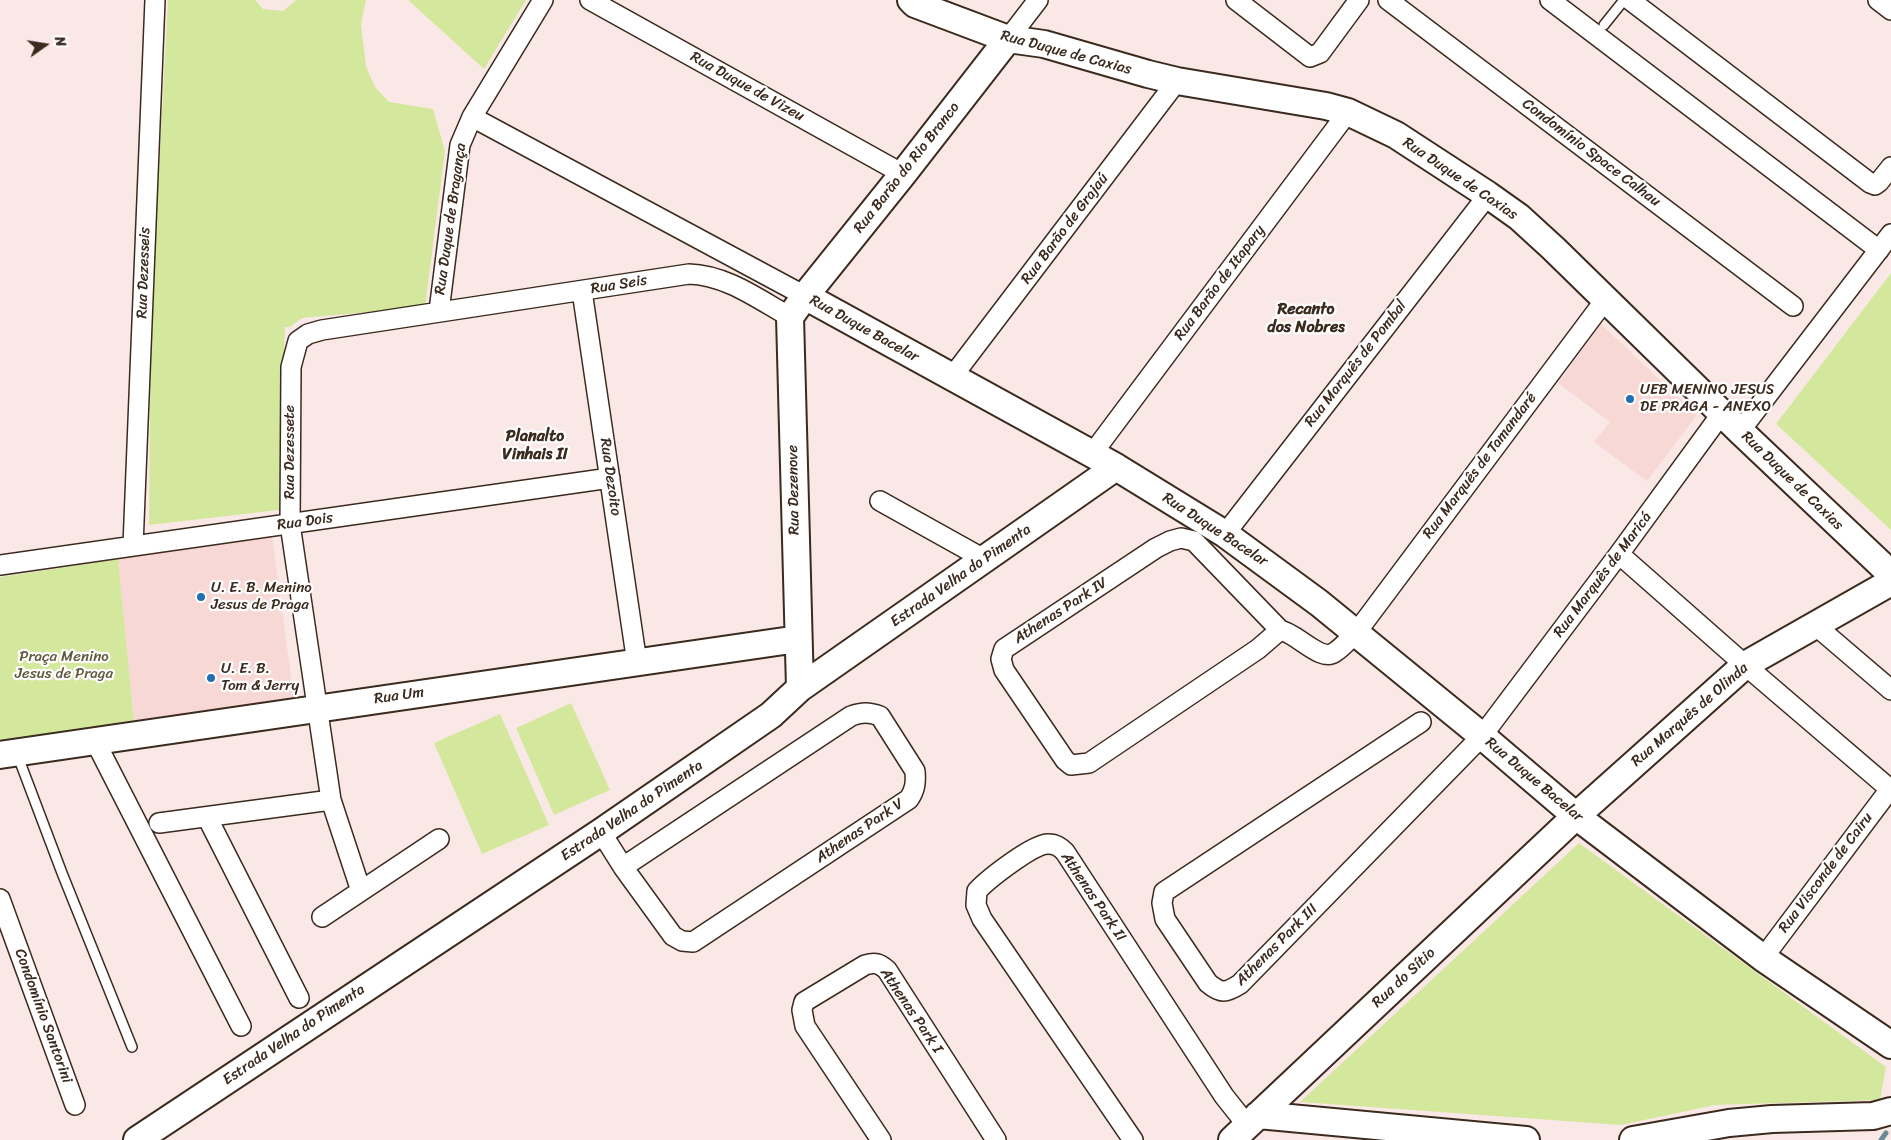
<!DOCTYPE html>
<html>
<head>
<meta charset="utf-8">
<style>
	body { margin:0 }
	#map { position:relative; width:1891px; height:1140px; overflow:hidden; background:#fae8e6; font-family:Sriracha,sans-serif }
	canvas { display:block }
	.north { position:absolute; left:20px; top:20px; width:50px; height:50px; -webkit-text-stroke:4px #fff; paint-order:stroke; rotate:77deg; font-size:14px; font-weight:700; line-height:20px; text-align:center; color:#3b2a1e }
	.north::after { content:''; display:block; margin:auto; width:18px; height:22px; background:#3b2a1e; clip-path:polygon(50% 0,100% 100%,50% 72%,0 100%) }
</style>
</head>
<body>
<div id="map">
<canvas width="1891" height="1140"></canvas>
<div class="north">N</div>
</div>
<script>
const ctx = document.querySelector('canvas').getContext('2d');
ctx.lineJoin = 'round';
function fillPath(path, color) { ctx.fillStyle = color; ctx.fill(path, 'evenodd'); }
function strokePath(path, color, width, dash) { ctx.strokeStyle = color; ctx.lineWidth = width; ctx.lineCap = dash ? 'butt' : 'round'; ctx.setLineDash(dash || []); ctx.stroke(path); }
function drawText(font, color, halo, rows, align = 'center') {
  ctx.font = font + ' Sriracha,sans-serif'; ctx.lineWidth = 4.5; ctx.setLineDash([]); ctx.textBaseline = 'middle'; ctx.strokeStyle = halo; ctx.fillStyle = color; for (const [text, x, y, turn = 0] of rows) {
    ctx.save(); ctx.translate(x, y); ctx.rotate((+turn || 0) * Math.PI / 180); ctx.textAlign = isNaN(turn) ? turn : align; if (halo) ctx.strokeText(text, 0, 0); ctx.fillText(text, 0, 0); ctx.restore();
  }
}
const built = new Path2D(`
	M1601,324L1697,415L1647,481L1594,442L1610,422L1558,383Z
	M272,537L294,698L134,722L118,559Z`);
const green = new Path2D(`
	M168,0H255L263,9L283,11L296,0H366L361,24L366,66L375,87L389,102L433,109L445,151L425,307L302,318L290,327H285L279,510L149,525L151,319Z
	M408,0H526L484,69Z
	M1891,273V530L1776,424Z
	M118,559L134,722L0,743V577Z
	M571,703L610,790L554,815L516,728Z
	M500,714L549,825L482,854L434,743Z
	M1579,843L1886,1067L1880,1100L1715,1105L1621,1125L1300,1102Z`);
const stream = new Path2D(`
	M1881,1140L1886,1133`);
const lane = new Path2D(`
	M1604,25L1624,0
	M17,754L62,873L132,1047`);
const street = new Path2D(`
	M590,0L903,174
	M1236,0L1310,57L1320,53L1359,0
	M1388,0L1793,306
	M1550,0L1879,250
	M1630,0L1870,183L1875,185L1879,182L1891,167
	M1878,0L1891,10
	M1008,39L1038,0
	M472,117L805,296
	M582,291L637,663
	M439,311L460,145L472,117L543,0
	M952,377L1177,81
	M1740,431L1891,234
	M1092,454L1348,112
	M880,501L984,559
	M1225,534L1488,195
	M1181,538L1194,541L1280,630L1258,649L1089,763L1071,765L1065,760L1004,670L1001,659L1004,649L1156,548L1170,541Z
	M133,546L155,0
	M1619,554L1745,665L1891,790
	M0,565L610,478
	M1815,625L1891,690
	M1280,630C1297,633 1321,663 1335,652C1343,647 1349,639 1356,633L1605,300
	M1421,722L1164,892L1162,903L1165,919L1208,983C1221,994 1226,993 1240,984L1482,736L1619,554L1722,413
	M95,741L241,1026
	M207,817L299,998
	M159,823L331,800
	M601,832L623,867L673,936L682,941L693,942L909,799C915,790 916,783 915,771L880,716C869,712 862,712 851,716L623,867
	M361,891L331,800L290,524L291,367L298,341L308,334L322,330L689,274C726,275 758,299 790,317
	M0,899L75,1105
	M322,917L439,839
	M1763,958L1890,789
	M881,1140L805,1026L802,1010L804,1002L865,965C875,962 879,963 887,970L996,1140
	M1133,1140L982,919L976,905L977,891C988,879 1033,844 1048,844C1056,844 1060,847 1065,852L1224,1096L1247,1125`);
const secondary = new Path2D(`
	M911,0L915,4L1008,39L1044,44L1148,74L1177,81L1326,106L1348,112L1396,135L1488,195L1519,217L1554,249L1740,431L1891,574
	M805,296L1116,467L1225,534L1319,603L1482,736L1576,816L1763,958L1891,1045
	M800,688L790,317L805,296L903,174L1008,39
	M0,755L798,639
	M1258,1115L1526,1140
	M137,1140L601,832L771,715L800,688L1116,467
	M1232,1140L1576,816L1745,665L1891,582
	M1633,1140L1729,1123L1772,1119L1873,1116L1891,1111`);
const markers = [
	[1630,399,5,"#1f6fb2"],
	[201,597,5,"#1f6fb2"],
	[211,678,5,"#1f6fb2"]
];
const streetNames = [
	["Rua Duque de Caxias",1066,53,15],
	["Rua Duque de Vizeu",747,87,29],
	["Condomínio Space Calhau",1591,153,37],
	["Rua Barão do Rio Branco",907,168,-52],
	["Rua Duque de Caxias",1460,179,34],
	["Rua Duque de Bragança",451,219,-82],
	["Rua Barão de Grajaú",1065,229,-53],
	["Rua Dezesseis",144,273,-88],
	["Rua Barão de Itapary",1220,283,-53],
	["Rua Seis",619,285,-9],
	["Rua Duque Bacelar",864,329,29],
	["Rua Marquês de Pombal",1356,364,-52],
	["Rua Dezessete",290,452,-90],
	["Rua Marquês de Tamandaré",1480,466,-53],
	["Rua Dezoito",610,477,82],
	["Rua Duque de Caxias",1792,481,44],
	["Rua Dezenove",794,490,-91],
	["Rua Dois",305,522,-8],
	["Rua Duque Bacelar",1215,530,33],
	["Rua Marquês de Maricá",1603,575,-53],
	["Estrada Velha do Pimenta",961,576,-35],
	["Athenas Park IV",1061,611,-33],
	["Rua Um",399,696,-8],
	["Rua Marquês de Olinda",1690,715,-41],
	["Rua Duque Bacelar",1534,780,40],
	["Estrada Velha do Pimenta",632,811,-34],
	["Athenas Park V",860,831,-34],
	["Rua Visconde de Cairu",1826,873,-53],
	["Athenas Park II",1093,897,56],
	["Athenas Park III",1277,945,-45],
	["Rua do Sítio",1404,978,-43],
	["Athenas Park I",911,1011,56],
	["Condomínio Santorini",43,1016,70],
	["Estrada Velha do Pimenta",294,1035,-34]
];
const poiNames = [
	["UEB MENINO JESUS",1640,390],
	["DE PRAGA - ANEXO",1640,407],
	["U. E. B. Menino",211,588],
	["Jesus de Praga",211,605],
	["U. E. B.",221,669],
	["Tom & Jerry",221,686]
];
const parkNames = [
	["Praça Menino",64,657],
	["Jesus de Praga",64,674]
];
const neighbourhoodNames = [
	["Recanto",1306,310],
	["dos Nobres",1306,328],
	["Planalto",535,437],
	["Vinhais II",535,455]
];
fillPath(built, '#f7d8d4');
fillPath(green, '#d4e89d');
strokePath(stream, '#698b98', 5);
strokePath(lane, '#3b2a1e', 12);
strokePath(street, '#3b2a1e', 22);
strokePath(secondary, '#3b2a1e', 30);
strokePath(lane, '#fff', 9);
strokePath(street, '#fff', 19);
strokePath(secondary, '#fff', 26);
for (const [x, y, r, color] of markers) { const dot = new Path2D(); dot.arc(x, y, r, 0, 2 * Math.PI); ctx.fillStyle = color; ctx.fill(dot); strokePath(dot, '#fff', 2); }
drawText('15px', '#3b2a1e', '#fff', streetNames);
drawText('15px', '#3b2a1e', '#fff', poiNames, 'left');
drawText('15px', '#615a3e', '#fff', parkNames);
drawText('bold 16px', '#3b2a1e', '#fff', neighbourhoodNames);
</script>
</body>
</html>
